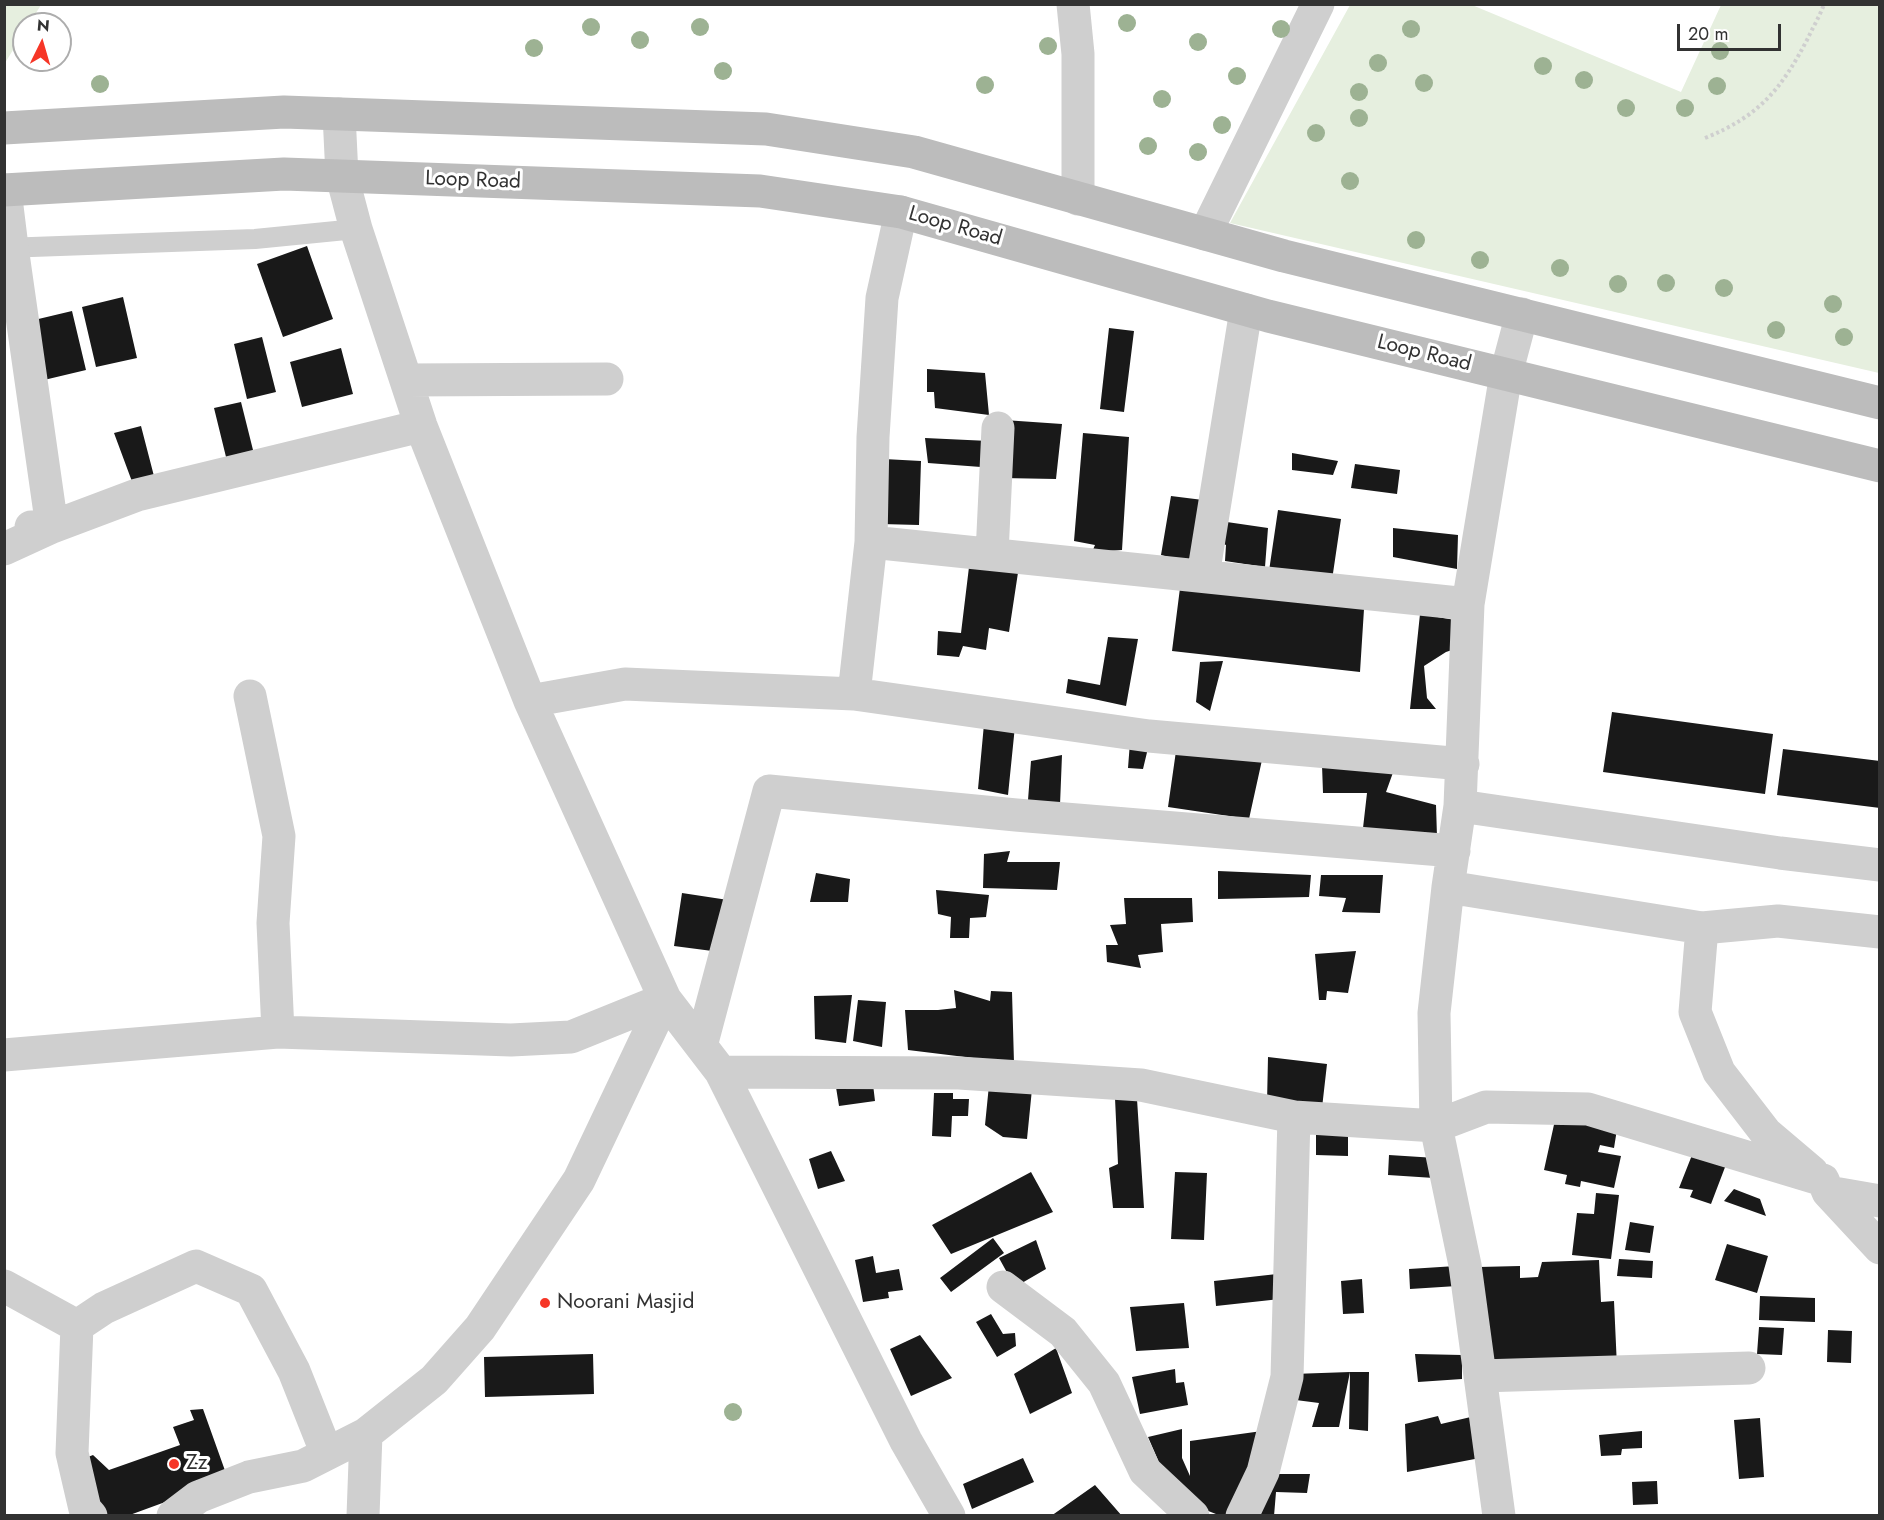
<!DOCTYPE html>
<html>
<head>
<meta charset="utf-8">
<style>
	body { margin:0 }
	#map { position:relative; width:1884px; height:1520px; overflow:hidden; background:#fff; font-family:Jost,sans-serif }
	canvas { display:block }
	.frame { position:absolute; inset:0; border:6px solid #323232; pointer-events:none }
	.north { position:absolute; left:12px; top:12px; width:60px; height:60px; box-sizing:border-box; background:#fff; border:2px solid #adadad; border-radius:50%; rotate:5deg; font-size:16px; font-weight:700; line-height:24px; text-align:center; color:#323232 }
	.north::after { content:''; display:block; margin:auto; width:21px; height:27px; background:#f63627; clip-path:polygon(50% 0,100% 100%,50% 72%,0 100%) }
	.scale { position:absolute; left:1677px; top:24px; width:104px; height:27px; box-sizing:border-box; border:3px solid #323232; border-top:0; padding-left:8px; font-size:18px; line-height:21px; white-space:nowrap; color:#323232; -webkit-text-stroke:4px #fff; paint-order:stroke }
</style>
</head>
<body>
<div id="map">
<canvas width="1884" height="1520"></canvas>
<div class="frame"></div>
<div class="north">N</div>
<div class="scale">20 m</div>
</div>
<script>
const ctx = document.querySelector('canvas').getContext('2d');
ctx.lineJoin = 'round';
function fillPath(path, color) { ctx.fillStyle = color; ctx.fill(path, 'evenodd'); }
function strokePath(path, color, width, dash) { ctx.strokeStyle = color; ctx.lineWidth = width; ctx.lineCap = dash ? 'butt' : 'round'; ctx.setLineDash(dash || []); ctx.stroke(path); }
function drawText(font, color, halo, rows, align = 'center') {
  ctx.font = font + ' Jost,sans-serif'; ctx.lineWidth = 6; ctx.setLineDash([]); ctx.textBaseline = 'middle'; ctx.strokeStyle = halo; ctx.fillStyle = color; for (const [text, x, y, turn = 0] of rows) {
    ctx.save(); ctx.translate(x, y); ctx.rotate((+turn || 0) * Math.PI / 180); ctx.textAlign = isNaN(turn) ? turn : align; if (halo) ctx.strokeText(text, 0, 0); ctx.fillText(text, 0, 0); ctx.restore();
  }
}
const green = new Path2D(`
	M5,4L41,5L29,24H24V32L5,63Z
	M1350,5H1472L1681,92L1721,5H1879V373L1230,223Z`);
const building = new Path2D(`
	M307,246L333,319L283,337L257,264Z
	M123,297L137,358L96,367L82,307Z
	M72,311L86,370L44,380L30,321Z
	M1109,328L1134,331L1124,412L1100,409Z
	M262,337L276,392L247,399L234,344Z
	M341,348L353,394L302,407L290,362Z
	M927,369L985,373L989,415L935,408L934,392H927Z
	M241,402L254,454L227,461L214,408Z
	M1004,420L1062,424L1056,479L1002,478Z
	M141,426L155,480L137,495L114,433Z
	M1083,433L1129,437L1122,550L1092,552L1095,545L1074,541Z
	M925,438L989,441L981,467L928,463Z
	M1292,453L1338,461L1333,475L1292,470Z
	M884,459L921,461L919,525L881,524Z
	M1355,464L1400,470L1397,494L1351,488Z
	M1171,496L1203,500L1196,564L1161,555Z
	M1278,510L1341,519L1332,580L1269,571Z
	M1220,521L1268,528L1265,567L1225,561L1226,545L1219,542Z
	M1393,528L1458,535L1457,569L1393,557Z
	M1019,566L1009,632L989,628L986,650L963,646L959,657L937,655L938,631L961,633L969,567Z
	M1180,588L1364,609L1360,672L1172,651Z
	M1420,614L1461,621L1458,648L1446,652L1424,666L1427,698L1436,709H1410Z
	M1108,637L1138,639L1126,706L1066,693L1068,679L1100,685Z
	M1223,661L1210,711L1196,702L1200,662Z
	M1612,712L1773,734L1765,794L1603,772Z
	M984,724L1015,726L1008,795L978,789Z
	M1130,742L1149,744L1143,769L1128,768Z
	M1783,749L1880,761V808L1777,795Z
	M1176,751L1262,760L1249,819L1168,807Z
	M1062,755L1060,805L1028,800L1031,761Z
	M1322,765L1395,767L1386,792L1436,805L1437,837L1363,828L1367,793H1323Z
	M1010,851L1007,862H1060L1057,890L983,888L984,854Z
	M1218,871L1311,875L1309,897L1218,899Z
	M816,873L850,879L848,902H810Z
	M1321,875H1383L1380,913L1342,912L1346,898L1319,896Z
	M936,890L989,895L986,917L970,918L969,938H950L951,917L938,914Z
	M682,893L728,900L720,952L674,946Z
	M1124,898H1192L1193,922L1161,924L1163,952L1138,955L1141,968L1107,962L1106,945H1118L1110,925L1126,924Z
	M1356,951L1348,993L1327,991L1326,1000H1319L1315,954Z
	M954,990L990,1001L991,991L1012,992L1014,1063L908,1050L905,1010H938L956,1008Z
	M852,995L846,1043L815,1039L814,996Z
	M858,1000L886,1002L882,1047L853,1041Z
	M1268,1057L1327,1064L1322,1108L1267,1103Z
	M872,1076L875,1101L839,1106L835,1081Z
	M989,1085L1032,1089L1027,1139L1003,1137L985,1125Z
	M934,1093H953V1099H969L968,1116H952L951,1137L932,1136Z
	M1115,1098L1137,1099L1144,1208H1113L1109,1168L1118,1164Z
	M1557,1111L1618,1123L1614,1148L1600,1145L1598,1152L1621,1156L1614,1188L1581,1181L1580,1187L1565,1184L1567,1175L1544,1170Z
	M1316,1129L1348,1130V1156L1316,1155Z
	M1694,1150L1727,1162L1711,1204L1690,1197L1693,1190L1679,1188Z
	M831,1151L845,1181L818,1189L809,1159Z
	M1389,1155L1436,1158L1434,1178L1388,1175Z
	M1031,1172L1053,1212L951,1254L932,1225Z
	M1175,1172L1207,1173L1204,1240L1171,1239Z
	M1734,1189L1760,1199L1766,1216L1724,1201Z
	M1596,1193L1619,1195L1611,1259L1572,1255L1577,1213L1594,1214Z
	M1630,1222L1654,1226L1650,1253L1625,1250Z
	M993,1238L1004,1253L951,1292L940,1278Z
	M1036,1240L1046,1269L1015,1287L999,1258Z
	M1727,1244L1768,1256L1757,1293L1715,1280Z
	M873,1256L876,1273L899,1269L903,1290L888,1292L889,1298L863,1302L855,1260Z
	M1619,1259L1653,1261L1652,1278L1617,1276Z
	M1599,1260L1601,1302L1614,1301L1617,1367L1482,1371L1479,1267L1520,1266V1278L1538,1277L1542,1262Z
	M1456,1266L1457,1286L1410,1289L1409,1269Z
	M1277,1274L1280,1299L1216,1306L1214,1281Z
	M1362,1279L1364,1313L1343,1314L1341,1281Z
	M1760,1296L1815,1298V1322L1759,1320Z
	M1184,1303L1189,1348L1136,1351L1130,1307Z
	M991,1314L1003,1334L1015,1333L1016,1346L997,1357L976,1322Z
	M1759,1327L1784,1328L1782,1355L1757,1354Z
	M1828,1330L1852,1331L1851,1363L1827,1362Z
	M920,1335L952,1378L911,1396L890,1349Z
	M1056,1348L1072,1393L1030,1414L1014,1374Z
	M593,1354L594,1394L485,1397L484,1357Z
	M1415,1354L1462,1355V1379L1418,1382Z
	M1175,1369L1176,1383L1184,1382L1188,1405L1140,1414L1132,1377Z
	M1350,1372L1339,1427H1312L1319,1403L1288,1399L1293,1374Z
	M1350,1372H1369L1368,1431L1349,1429Z
	M203,1409L228,1479L127,1516H103L83,1459L93,1455L109,1470L180,1445L173,1427L194,1420L190,1410Z
	M1438,1416L1441,1424L1475,1416L1480,1458L1407,1472L1405,1424Z
	M1760,1418L1764,1477L1739,1479L1734,1420Z
	M1182,1429V1458L1190,1476V1441L1262,1431L1229,1516H1221L1188,1503L1161,1467L1148,1437Z
	M1642,1431V1448L1622,1449L1621,1455L1601,1456L1599,1435Z
	M1023,1458L1034,1482L972,1509L963,1484Z
	M1267,1474H1310L1307,1493L1276,1492L1274,1516H1253Z
	M1657,1481L1658,1504L1633,1505L1632,1482Z
	M1095,1485L1122,1516H1051Z`);
const path = new Path2D(`
	M1705,138C1760,116 1782,88 1808,38C1813,27 1820,16 1824,4`);
const lane = new Path2D(`
	M4,248L255,239L356,229`);
const street = new Path2D(`
	M1073,4L1078,54V199
	M339,114L342,176L356,229L421,426L530,701L665,999L721,1072L906,1441L949,1516
	M5,190L12,247L52,527H31
	M1205,234L1318,4
	M406,380L607,379
	M871,542L1468,604
	M4,549L52,527L137,495L421,426
	M992,554L998,428
	M1203,576L1246,310
	M854,694L871,542L873,437L882,298L901,212
	M250,696L279,836L273,923L278,1032
	M530,701L625,684L854,694L1149,736L1463,764
	M1460,806L1780,853L1880,865
	M1448,887L1702,928L1778,921L1880,932
	M1702,928L1695,1012L1719,1072L1766,1133L1812,1172
	M701,1046L769,791L1016,815L1454,851
	M4,1055L278,1032L511,1040L571,1037L665,999
	M721,1072L959,1073L1141,1085L1294,1117L1436,1126L1486,1107L1588,1109L1823,1180L1828,1192L1880,1248
	M1828,1192L1880,1201
	M4,1286L77,1326
	M1003,1287L1063,1332L1104,1383L1145,1471L1193,1516
	M77,1326L104,1308L196,1266L251,1290L294,1371L327,1454
	M77,1326L72,1453L85,1509L91,1516
	M1480,1376L1749,1368
	M173,1516L198,1497L249,1477L303,1466L366,1434L434,1380L480,1328L579,1180L665,999
	M363,1516L366,1434
	M1242,1516L1263,1472L1287,1377L1294,1117
	M1499,1516L1465,1265L1436,1126L1434,1013L1448,887L1460,806L1468,604L1506,374L1522,314`);
const secondary = new Path2D(`
	M4,128L284,112L766,129L914,152L1284,256L1880,403
	M4,190L284,174L760,191L901,212L1268,316L1880,466`);
const trees = [
	[1127,23],
	[591,27],
	[700,27],
	[1281,29],
	[1411,29],
	[640,40],
	[1198,42],
	[1048,46],
	[534,48],
	[1720,51],
	[1378,63],
	[1543,66],
	[723,71],
	[1237,76],
	[1584,80],
	[1424,83],
	[100,84],
	[985,85],
	[1717,86],
	[1359,92],
	[1162,99],
	[1626,108],
	[1685,108],
	[1359,118],
	[1222,125],
	[1316,133],
	[1148,146],
	[1198,152],
	[1350,181],
	[1416,240],
	[1480,260],
	[1560,268],
	[1666,283],
	[1618,284],
	[1724,288],
	[1833,304],
	[1776,330],
	[1844,337],
	[733,1412]
];
const markers = [
	[545,1303,6,"#f63627"],
	[174,1464,6,"#f63627"]
];
const streetNames = [
	["Loop Road",473,181,2],
	["Loop Road",955,227,16],
	["Loop Road",1424,354,14]
];
const poiNames = [
	["Noorani Masjid",557,1303],
	["Zz",186,1464]
];
fillPath(green, '#e6efdf');
fillPath(building, '#191919');
strokePath(path, '#cfcfcf', 4, [3, 3]);
strokePath(lane, '#cfcfcf', 20);
strokePath(street, '#cfcfcf', 33);
strokePath(secondary, '#bcbcbc', 33);
ctx.fillStyle = '#9db293';
for (const [x, y] of trees) { ctx.beginPath(); ctx.arc(x, y, 9, 0, 2 * Math.PI); ctx.fill(); }
for (const [x, y, r, color] of markers) { const dot = new Path2D(); dot.arc(x, y, r, 0, 2 * Math.PI); ctx.fillStyle = color; ctx.fill(dot); strokePath(dot, '#fff', 2); }
drawText('21px', '#323232', '#fff', streetNames);
drawText('21px', '#323232', '#fff', poiNames, 'left');
</script>
</body>
</html>
